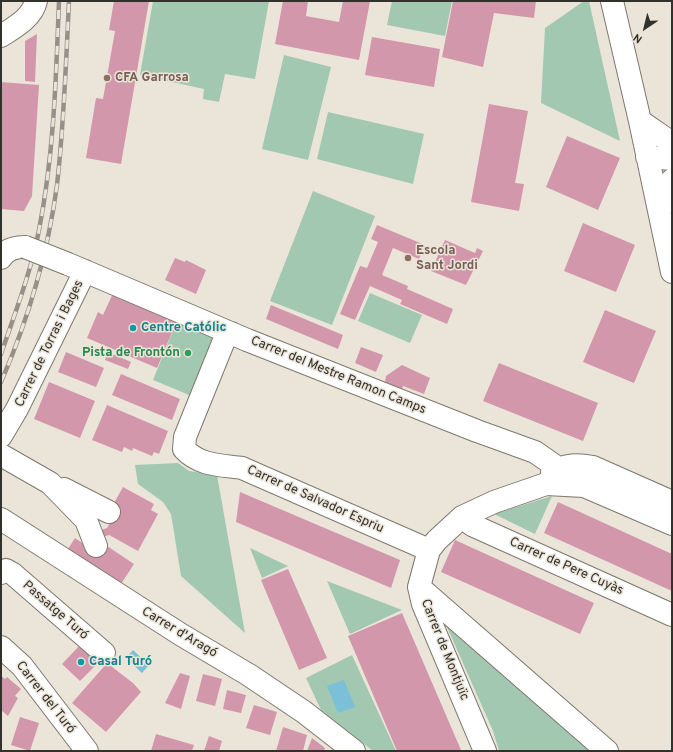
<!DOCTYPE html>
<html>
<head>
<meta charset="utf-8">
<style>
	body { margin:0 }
	#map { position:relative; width:673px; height:752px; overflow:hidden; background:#ebe5d9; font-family:Overpass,sans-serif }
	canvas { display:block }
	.frame { position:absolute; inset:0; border:2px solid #33312c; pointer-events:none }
	.north { position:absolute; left:625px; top:8px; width:40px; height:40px; -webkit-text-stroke:3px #ebe5d9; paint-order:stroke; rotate:215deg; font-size:11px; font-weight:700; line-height:16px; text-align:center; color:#33312c }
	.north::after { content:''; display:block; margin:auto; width:14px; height:18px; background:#33312c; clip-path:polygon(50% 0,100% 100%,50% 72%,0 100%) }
</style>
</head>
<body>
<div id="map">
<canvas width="673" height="752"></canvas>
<div class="frame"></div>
<div class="north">N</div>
</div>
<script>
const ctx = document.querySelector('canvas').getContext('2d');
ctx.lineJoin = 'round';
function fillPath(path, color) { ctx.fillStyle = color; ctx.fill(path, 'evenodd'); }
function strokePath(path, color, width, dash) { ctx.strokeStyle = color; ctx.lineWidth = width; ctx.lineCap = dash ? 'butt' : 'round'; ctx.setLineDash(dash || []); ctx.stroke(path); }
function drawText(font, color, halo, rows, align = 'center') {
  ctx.font = font + ' Overpass,sans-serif'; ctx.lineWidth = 3; ctx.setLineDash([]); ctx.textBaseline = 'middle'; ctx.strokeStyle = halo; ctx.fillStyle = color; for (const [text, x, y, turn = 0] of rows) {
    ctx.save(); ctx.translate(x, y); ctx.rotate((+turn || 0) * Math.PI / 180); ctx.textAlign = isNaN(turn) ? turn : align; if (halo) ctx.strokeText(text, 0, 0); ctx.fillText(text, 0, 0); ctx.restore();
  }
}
const green = new Path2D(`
	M153,1H269L255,79L225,74L219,102L203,99L204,89L140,75Z
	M392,1H452L445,36L387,25Z
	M584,1H589L620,141L541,103L545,28Z
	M284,55L331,67L308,160L262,149Z
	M328,112L424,134L413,184L317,159Z
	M313,191L375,216L332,325L270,301Z
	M370,293L422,315L410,343L358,321Z
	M178,318L216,333L194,397L153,380Z
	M178,463L189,471L217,475L245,633L181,576L171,514L163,502L138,484L135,465Z
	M552,496L535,534L494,514Z
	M250,548L288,566L262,578Z
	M327,581L402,610L350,634Z
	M443,618L595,751H499L493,731Z
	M352,655L396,751H373L321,710L306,678Z`);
const water = new Path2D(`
	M133,650L149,665L142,673L126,658Z
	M344,680L355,707L338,713L327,686Z`);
const building = new Path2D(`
	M114,1H149L121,164L86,158L96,98L103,99L115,31L109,30Z
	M283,1H308L306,16L339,22L343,1H370L359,60L275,44Z
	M453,1H536L534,18L494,13L483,67L442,57Z
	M37,34L35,82L25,81V41Z
	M372,37L440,49L434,87L365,75Z
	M1,82L39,85L32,196L24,211L1,209Z
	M489,104L528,111L515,183L524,184L519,211L471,202Z
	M567,136L620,158L598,210L546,187Z
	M583,223L635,245L616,292L564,271Z
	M377,225L425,245L419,259L393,248L382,275L408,286L407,289L453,309L447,324L400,304L402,300L370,286L355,320L340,314L360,266L367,268L378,242L371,239Z
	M445,240L475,253L477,248L483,251L466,285L431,271Z
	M175,258L185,262L186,260L206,270L196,294L165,280Z
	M114,291L178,318L157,368L87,338L98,312L103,315Z
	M271,305L343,335L338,349L266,319Z
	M605,310L656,331L634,383L583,362Z
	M361,347L383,355L376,372L355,363Z
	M66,352L104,368L96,387L58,372Z
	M108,352L131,362L128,369L105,360Z
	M499,363L598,403L583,441L483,401Z
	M402,365L430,378L424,394L403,386L402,389L385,382L386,376Z
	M121,374L180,399L172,420L112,395Z
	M49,382L95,401L80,438L34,419Z
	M107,405L168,431L159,454L154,452L152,456L133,448L132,451L124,447L122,452L92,440Z
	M123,487L154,504L151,510L158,514L138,551L109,535L100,538L98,531L107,528L119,506L114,503Z
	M240,492L400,560L391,588L236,522Z
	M558,502L672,554V591L544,533Z
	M75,538L95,552L101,542L134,564L121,584L68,549Z
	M455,540L594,603L580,634L441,572Z
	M288,569L327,658L299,670L261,580Z
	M402,613L461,750L459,751H397L348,636Z
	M82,643L101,660L80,681L62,664Z
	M107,663L133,683L141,692L106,732L72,703Z
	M180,673L190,676L181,709L165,703Z
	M203,674L222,679L215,706L196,701Z
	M1,676L5,679L7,677L21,689L15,696L18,698L8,716L1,710Z
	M227,690L246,695L241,713L223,709Z
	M254,705L277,712L270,735L246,728Z
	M20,717L39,723L30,751L11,745Z
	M283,727L307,735L303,751H276Z
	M156,734L194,745L192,751H151Z
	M209,736L222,741L219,751H204Z
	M312,738L325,748L324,751H307Z`);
const minor = new Path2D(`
	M612,1L640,121L672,272
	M1,36C15,27 32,18 36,1
	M640,121L672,143
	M647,157L672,159
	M660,211L664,188L672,180
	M1,258C6,249 15,247 25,247
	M68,264L247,340L477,431L535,452L584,486L672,524
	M231,333L225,338L185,437L184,449C200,466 221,465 242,468L429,550
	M1,436L17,409L85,271
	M1,455L50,483L86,520L96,546
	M552,472C566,464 578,464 593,467L672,502
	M64,489L109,512
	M462,517L472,525L672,615
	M1,519L180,634L249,675L304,712L354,751
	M1,573L6,570L13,574L104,653
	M419,587L607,751
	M1,647L22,666L87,751
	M485,751L423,604L419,587L429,550L437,540L462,517L494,502L546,484L584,486`);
const rail = new Path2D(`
	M1,354C15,313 31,272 39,230C54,154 56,78 59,1
	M1,382C28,320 48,252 57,185C64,124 66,62 69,1`);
const minorBridge = new Path2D(`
	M25,247L68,264`);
const markers = [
	[107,78,4,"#8d6e63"],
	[408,258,4,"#8d6e63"],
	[133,328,4,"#0f9aa8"],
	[188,353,4,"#2e9e5b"],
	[81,662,4,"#0f9aa8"]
];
const educationNames = [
	["CFA Garrosa",115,78],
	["Escola",416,251],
	["Sant Jordi",416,266]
];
const cultureNames = [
	["Centre Católic",141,328],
	["Casal Turó",89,662]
];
const streetNames = [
	["Carrer de Torras i Bages",50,344,-64],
	["Carrer del Mestre Ramon Camps",338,376,22],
	["Carrer de Salvador Espriu",315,500,24],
	["Carrer de Pere Cuyàs",566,567,24],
	["Passatge Turó",55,611,41],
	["Carrer d'Aragó",179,633,31],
	["Carrer de Montjuïc",444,650,68],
	["Carrer del Turó",45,698,52]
];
const leisureNames = [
	["Pista de Frontón",180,353]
];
fillPath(green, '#a2c8b1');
fillPath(water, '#7bc0d7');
fillPath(building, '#d397ac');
strokePath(minor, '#7e786d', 24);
strokePath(minor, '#fff', 22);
strokePath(rail, '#959088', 4.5);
strokePath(rail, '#ebe5d9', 3, [9]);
strokePath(minorBridge, '#7e786d', 24, []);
strokePath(minorBridge, '#fff', 22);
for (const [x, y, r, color] of markers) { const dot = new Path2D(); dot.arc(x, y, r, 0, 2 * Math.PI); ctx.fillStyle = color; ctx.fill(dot); strokePath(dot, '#ebe5d9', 1.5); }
drawText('bold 13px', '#785e54', '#ebe5d9', educationNames, 'left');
drawText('bold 13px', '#0d838f', '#ebe5d9', cultureNames, 'left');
drawText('13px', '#33312c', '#ebe5d9', streetNames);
drawText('bold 13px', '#27864d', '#ebe5d9', leisureNames, 'right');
</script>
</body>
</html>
